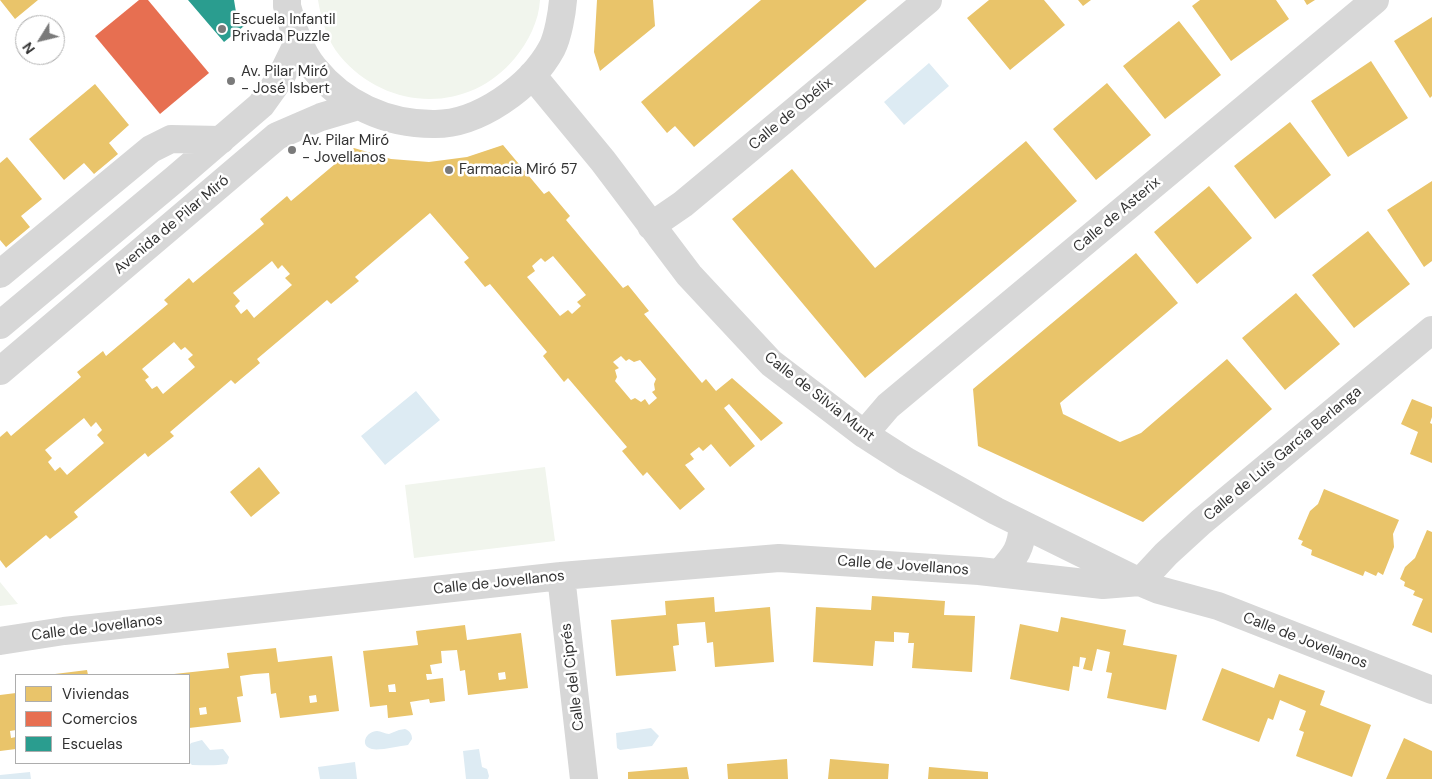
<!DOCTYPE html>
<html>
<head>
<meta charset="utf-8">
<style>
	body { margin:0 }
	#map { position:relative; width:1432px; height:779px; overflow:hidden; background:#fff; font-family:"DM Sans",sans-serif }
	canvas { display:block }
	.legend { position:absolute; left:15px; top:674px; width:175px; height:90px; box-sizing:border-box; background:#fff; border:1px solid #adadad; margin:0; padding:6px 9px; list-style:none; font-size:15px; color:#333 }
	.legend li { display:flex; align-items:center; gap:10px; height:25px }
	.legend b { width:25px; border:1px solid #adadad }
	.north { position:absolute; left:15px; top:15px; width:50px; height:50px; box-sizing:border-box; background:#fff; border:1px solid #adadad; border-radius:50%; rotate:234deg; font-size:14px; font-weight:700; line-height:20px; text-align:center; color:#333 }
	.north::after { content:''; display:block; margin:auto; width:18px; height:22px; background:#7a7a7a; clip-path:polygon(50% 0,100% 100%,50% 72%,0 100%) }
</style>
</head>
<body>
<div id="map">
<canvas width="1432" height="779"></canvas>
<ul class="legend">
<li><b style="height:14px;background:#e9c46a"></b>Viviendas</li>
<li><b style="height:14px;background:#e76f51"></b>Comercios</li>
<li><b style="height:14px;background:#2a9d8f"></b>Escuelas</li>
</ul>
<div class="north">N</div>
</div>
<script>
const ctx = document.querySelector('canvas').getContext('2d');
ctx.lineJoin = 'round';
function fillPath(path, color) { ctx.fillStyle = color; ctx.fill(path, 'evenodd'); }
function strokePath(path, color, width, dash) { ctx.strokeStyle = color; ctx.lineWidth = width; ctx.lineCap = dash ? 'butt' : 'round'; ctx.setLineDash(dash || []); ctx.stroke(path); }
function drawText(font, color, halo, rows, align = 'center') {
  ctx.font = font + ' "DM Sans",sans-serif'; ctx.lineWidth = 5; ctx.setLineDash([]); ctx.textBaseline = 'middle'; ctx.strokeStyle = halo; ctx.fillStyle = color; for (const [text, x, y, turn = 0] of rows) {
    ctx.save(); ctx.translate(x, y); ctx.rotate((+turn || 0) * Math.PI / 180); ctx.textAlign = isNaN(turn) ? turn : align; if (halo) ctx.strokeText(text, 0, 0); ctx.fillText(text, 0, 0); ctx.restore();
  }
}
const green = new Path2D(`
	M318,0H540C539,21 528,42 515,58C468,115 386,111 340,56C327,41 321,18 318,0Z
	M545,467L555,541L414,558L405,485Z
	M0,582L18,604L0,606Z`);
const water = new Path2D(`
	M929,63L949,86L904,125L884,102Z
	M416,391L440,420L385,465L361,436Z
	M651,728L659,736L652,746L620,750L617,748L616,733Z
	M405,729C410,731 412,734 412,739L408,745C399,746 379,751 372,749C359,746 366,731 377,731C381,731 385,734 389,734L399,730Z
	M202,740L210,750L223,749L229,757L227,764C215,766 204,765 192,765L189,762V746L191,743Z
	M479,749L482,767L487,769L489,776L488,779H466L463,751Z
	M355,762L357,779H320L318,767Z
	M30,772L31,779H0V775Z`);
const homes = new Path2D(`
	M0,0H38L15,19Z
	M597,0H653L655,26L600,71L594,52Z
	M761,0H867L694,147L675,126L667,133L641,102Z
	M989,0H1044L1065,25L1010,70L967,18Z
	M1078,0H1091L1083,6Z
	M1200,0H1276L1289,19L1231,61L1192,6Z
	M1304,0H1315L1307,5Z
	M1432,17V96L1430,98L1394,41Z
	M1179,21L1221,75L1165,119L1123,66Z
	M1371,61L1408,118L1348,157L1311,101Z
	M1107,83L1151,135L1096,180L1053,129Z
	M95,84L129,125L109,143L118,154L94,174L84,163L64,180L29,139Z
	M1290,122L1331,175L1275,219L1234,166Z
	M1026,141L1077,201L865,378L732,219L792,169L875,268Z
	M503,145L544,194L549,191L570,216L566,220L623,288L628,285L649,311L644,314L702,383L706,379L716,391L732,378L783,423L761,441L729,404L724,408L755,446L730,467L711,444L703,451L699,447L690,454L694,459L685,465L705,489L680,510L647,472L643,476L622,451L627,447L568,378L564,382L543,356L547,352L490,284L485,287L464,262L469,258L430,213L355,277L359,281L331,304L327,300L257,359L260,363L235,384L231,380L170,432L174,436L148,457L145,453L74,512L78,517L50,539L46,535L6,568L0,560V437L7,431L11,436L81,377L77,372L103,351L106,356L168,304L164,300L189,278L193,283L264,224L260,219L287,196L291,201L354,148L391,159L429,162L467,157ZM553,256L586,295L577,302L581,306L572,314L568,310L560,316L527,277L535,271L532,266L541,258L545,262ZM272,261L278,269L282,265L290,274L285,278L292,285L254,318L247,309L241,314L235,306L240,301L233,293ZM174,342L181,350L185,347L193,355L188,359L195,367L163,394L157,386L152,389L145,380L149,377L142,369ZM621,356L626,361L629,359L634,362L640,360L656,379L654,384L655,390L652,392L657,398L649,405L645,399L641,402L635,398L631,400L615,381L617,377L615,370L619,368L613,362ZM84,418L91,427L96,422L102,430L97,435L104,443L67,475L60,467L55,471L48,462L52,458L45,450Z
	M7,157L42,199L21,216L30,227L6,247L0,240V163Z
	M1432,181V261L1424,267L1387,210Z
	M1209,186L1252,238L1197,284L1154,232Z
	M1368,231L1410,284L1354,328L1312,275Z
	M1136,253L1178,303L1060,403L1063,414L1120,442L1141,433L1227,359L1272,409L1143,522L978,446L973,389Z
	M1296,293L1340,344L1285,390L1242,338Z
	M1412,399L1432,407V417L1430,423L1432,424V463L1410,454L1418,432L1401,424Z
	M259,467L280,493L251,517L230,492Z
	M1324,489L1399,520L1393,534L1394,547L1383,575L1378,572L1376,576L1365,571L1363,576L1311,555L1312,550L1301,545L1303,541L1298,539L1310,511L1318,504Z
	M1427,530L1432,532V633L1412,625L1423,599L1413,595L1415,591L1404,586L1405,582L1400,579L1405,567L1415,558Z
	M872,596L945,601L944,615L975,616L972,672L912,668L914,643H908L909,633L894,632V642L875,641L873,666L813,662L816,607L871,610Z
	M714,597L715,612L770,607L774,662L715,667L713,642L707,643L705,622L677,624L679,645L673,646L676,671L616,676L611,620L666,615L665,601Z
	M1061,617L1126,630L1123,645L1177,655L1166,710L1107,698L1112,673L1106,672L1110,652L1097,649L1092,671L1083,669L1086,658L1080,657L1079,667L1073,666L1069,691L1010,679L1020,624L1058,632Z
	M465,625L467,640L521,633L528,688L468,695L465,670L460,671L457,650L441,651L442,663L430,665L432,674H426L427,680L443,678L445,701L430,703L429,699L410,702L413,715L388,718L387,705L370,707L363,651L418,645L416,631ZM505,672L506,679L499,680L498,673ZM395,684L396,692H389L388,685Z
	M276,648L278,662L332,656L339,711L280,718L276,693L271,694L269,673L254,674L240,676L243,696L237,697L241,722L189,728V675L174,674L229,668L227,653ZM316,695L317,702L310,703L309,696ZM206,707L207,714L200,715L199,708Z
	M1222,668L1274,688L1279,674L1325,691L1320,705L1371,725L1352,777L1296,756L1304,732L1299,730L1306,711L1280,700L1273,720L1268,718L1259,742L1202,720Z
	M87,670L88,675H56L55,674Z
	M16,693V730L10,731L11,738L16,737V749L0,751V695Z
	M1404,738L1432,751V779H1386Z
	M787,759L788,779H728L727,764Z
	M830,759L889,764L888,779H828Z
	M687,767L689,779H628V772Z
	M929,767L988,772V779H928Z`);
const shops = new Path2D(`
	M139,0H148L209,73L160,114L95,36Z`);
const schools = new Path2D(`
	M188,0H234L236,12L244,22L242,23L244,26L224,42Z`);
const minor = new Path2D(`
	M287,0V6C293,27 299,50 314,68C343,104 386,124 433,124C478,125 531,87 552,48C558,36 562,13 563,0
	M532,75L603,161L689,275L771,363L864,434L906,461L996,511L1140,582L1159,590L1218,606L1432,690
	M651,226L683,204L928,0
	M0,274L151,149L171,139L221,140
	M0,325L175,179L261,105L281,77L298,42
	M0,371L277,136L321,117L358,106
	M864,434L888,406L1375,0
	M1000,573C1016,555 1021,549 1023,525
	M561,576L584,779
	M1140,582L1166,554L1201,522L1432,330
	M0,641L64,631L561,576L779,558L979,571L1103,585L1140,582`);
const markers = [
	[222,29,5,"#7a7a7a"],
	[231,81,5,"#7a7a7a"],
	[292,150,5,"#7a7a7a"],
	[449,170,5,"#7a7a7a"]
];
const poiNames = [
	["Escuela Infantil",232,20],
	["Privada Puzzle",232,37],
	["Av. Pilar Miró",241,72],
	["- José Isbert",241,89],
	["Av. Pilar Miró",302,141],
	["- Jovellanos",302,158],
	["Farmacia Miró 57",459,170]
];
const streetNames = [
	["Calle de Obélix",791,114,-40],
	["Calle de Asterix",1117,215,-40],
	["Avenida de Pilar Miró",172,225,-40],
	["Calle de Silvia Munt",819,397,38],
	["Calle de Luis García Berlanga",1283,454,-40],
	["Calle de Jovellanos",903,566,4],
	["Calle de Jovellanos",499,583,-6],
	["Calle de Jovellanos",97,628,-7],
	["Calle de Jovellanos",1305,641,21],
	["Calle del Ciprés",573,677,-97]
];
fillPath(green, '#f1f5ed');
fillPath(water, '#ddebf3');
fillPath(homes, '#e9c46a');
fillPath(shops, '#e76f51');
fillPath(schools, '#2a9d8f');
strokePath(minor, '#d7d7d7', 28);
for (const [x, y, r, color] of markers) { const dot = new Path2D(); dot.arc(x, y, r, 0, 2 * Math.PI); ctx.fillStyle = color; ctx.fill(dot); strokePath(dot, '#fff', 2); }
drawText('15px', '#333', '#fff', poiNames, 'left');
drawText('15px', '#333', '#fff', streetNames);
</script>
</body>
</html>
